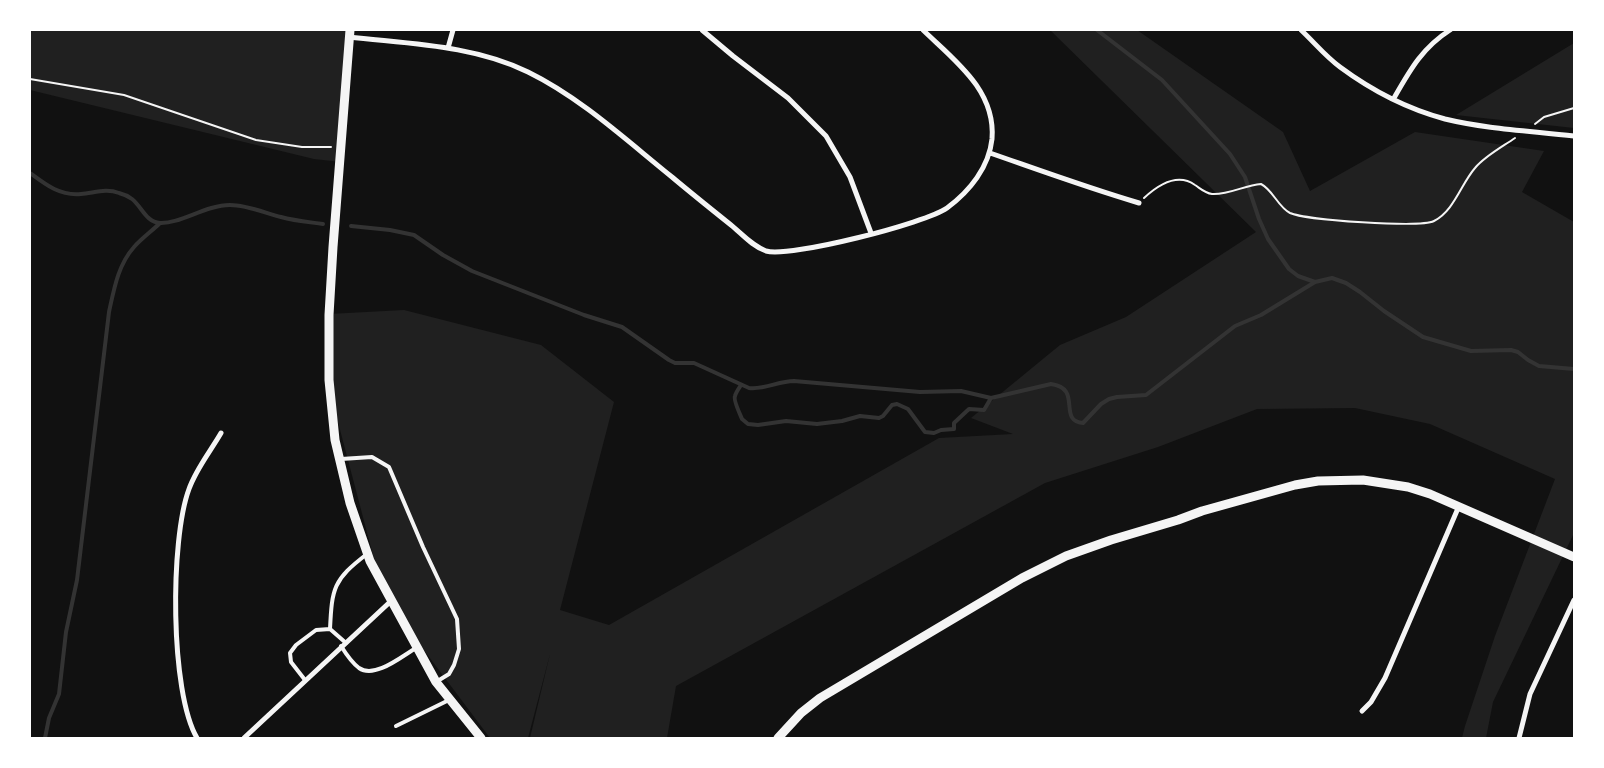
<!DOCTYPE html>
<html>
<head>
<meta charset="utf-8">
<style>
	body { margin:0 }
	#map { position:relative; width:1604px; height:768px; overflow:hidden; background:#111; font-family:"PT Sans",sans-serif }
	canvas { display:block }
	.frame { position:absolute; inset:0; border:31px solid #fff; pointer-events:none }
</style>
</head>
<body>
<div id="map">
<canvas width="1604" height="768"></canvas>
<div class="frame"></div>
</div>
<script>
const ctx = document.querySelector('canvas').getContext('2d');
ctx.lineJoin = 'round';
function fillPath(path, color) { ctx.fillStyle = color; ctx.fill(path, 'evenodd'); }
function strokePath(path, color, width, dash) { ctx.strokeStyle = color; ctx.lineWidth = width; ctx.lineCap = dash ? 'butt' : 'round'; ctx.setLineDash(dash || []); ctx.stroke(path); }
const green = new Path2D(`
	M30,30H351L341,162L314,159L30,90Z
	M1050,30H1137L1283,132L1310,191L1415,132L1544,151L1522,192L1574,222V533L1493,702L1486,738H1462L1465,726L1495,636L1555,479L1430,424L1355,408L1257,409L1158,447L1045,483L676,686L667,738H530L550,654L528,738H490L384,597L328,384L329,314L404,310L541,345L614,402L560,610L609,625L939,438L1013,434L971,418L1060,345L1126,317L1256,232Z
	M1574,43V128L1456,115Z`);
const stream = new Path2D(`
	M1097,30L1162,80L1230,154L1245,177L1259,219L1268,239L1289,269L1298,276L1315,282
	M30,173C46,185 60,196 81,194C94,193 106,188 119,193C123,194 128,196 132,199C142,207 146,222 160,223C180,224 206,205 230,205C247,205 265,213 281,217C295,221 309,222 323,224
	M351,226L390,230L414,235L443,255L472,271L584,315L622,327L669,360L675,363H694L749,388C765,390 778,381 794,381L920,392L961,391L991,398L1051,384C1083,388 1057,421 1083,423L1101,404L1109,399L1117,397L1146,395L1235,326L1261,315L1315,282L1332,278L1346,283L1360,292L1384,311L1423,337L1471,351L1511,350L1518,352L1528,360L1539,366L1574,369
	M741,385C739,388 736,392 735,396C733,400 740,414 742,419L748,424L758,425L786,421L817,424L842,421L860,416L879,418L883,416L892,405L897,404L908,409L925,432L934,433L941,430L954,429V423L969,409L984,410L991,398
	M45,738L49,718L59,694L66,632L77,580L109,312C114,289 118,265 134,247C142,238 152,231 160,223`);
const path = new Path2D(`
	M30,79L124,95L256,140L302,147H331
	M1535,124L1544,117L1574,108
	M1144,198C1158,185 1177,172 1195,185C1201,189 1205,193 1212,194C1229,195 1245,185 1261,184C1273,190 1278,207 1290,213C1305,220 1420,228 1434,221C1454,211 1461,184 1475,168C1485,156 1502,147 1515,138`);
const service = new Path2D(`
	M341,459L372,457L389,467L423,547L457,619L459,649L454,665L449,674L436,682
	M330,629C332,588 333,580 367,554
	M341,646C346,654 351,662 359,668C375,679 402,656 416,648
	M305,680L291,662L290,653L296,645L316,630L330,629L346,643
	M396,726L449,700`);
const minor = new Path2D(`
	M702,30L733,56L788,98L826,136L850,177L871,233
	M1301,30C1314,42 1325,56 1340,67C1371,90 1408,109 1445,119C1486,129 1532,131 1574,136
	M349,37C409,44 473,45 528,72C581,98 626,140 672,177C691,193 711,209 731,225C742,234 752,246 766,251C790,258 926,223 947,208C970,191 989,167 992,139C996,90 954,60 923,30
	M448,48L453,30
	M1394,98C1410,70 1422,48 1450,30
	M990,153C1039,170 1088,188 1139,203
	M1362,711L1371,702L1385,678L1459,506
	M197,738C170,692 170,540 189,489C196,469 210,452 221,433
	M244,738L391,601
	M1519,738L1530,694L1574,600`);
const tertiary = new Path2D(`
	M350,30L333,247L329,315V380L335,440L350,503L370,561L436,682L481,738
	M778,738L801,713L820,698L1022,578L1066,556L1111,540L1178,520L1202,511L1295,485L1318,481L1363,480L1408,487L1430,494L1574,557`);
fillPath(green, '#202020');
strokePath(stream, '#333', 4);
strokePath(path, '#f5f5f5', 2);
strokePath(service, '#f5f5f5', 4);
strokePath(minor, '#f5f5f5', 5);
strokePath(tertiary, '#f5f5f5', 9);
</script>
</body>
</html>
